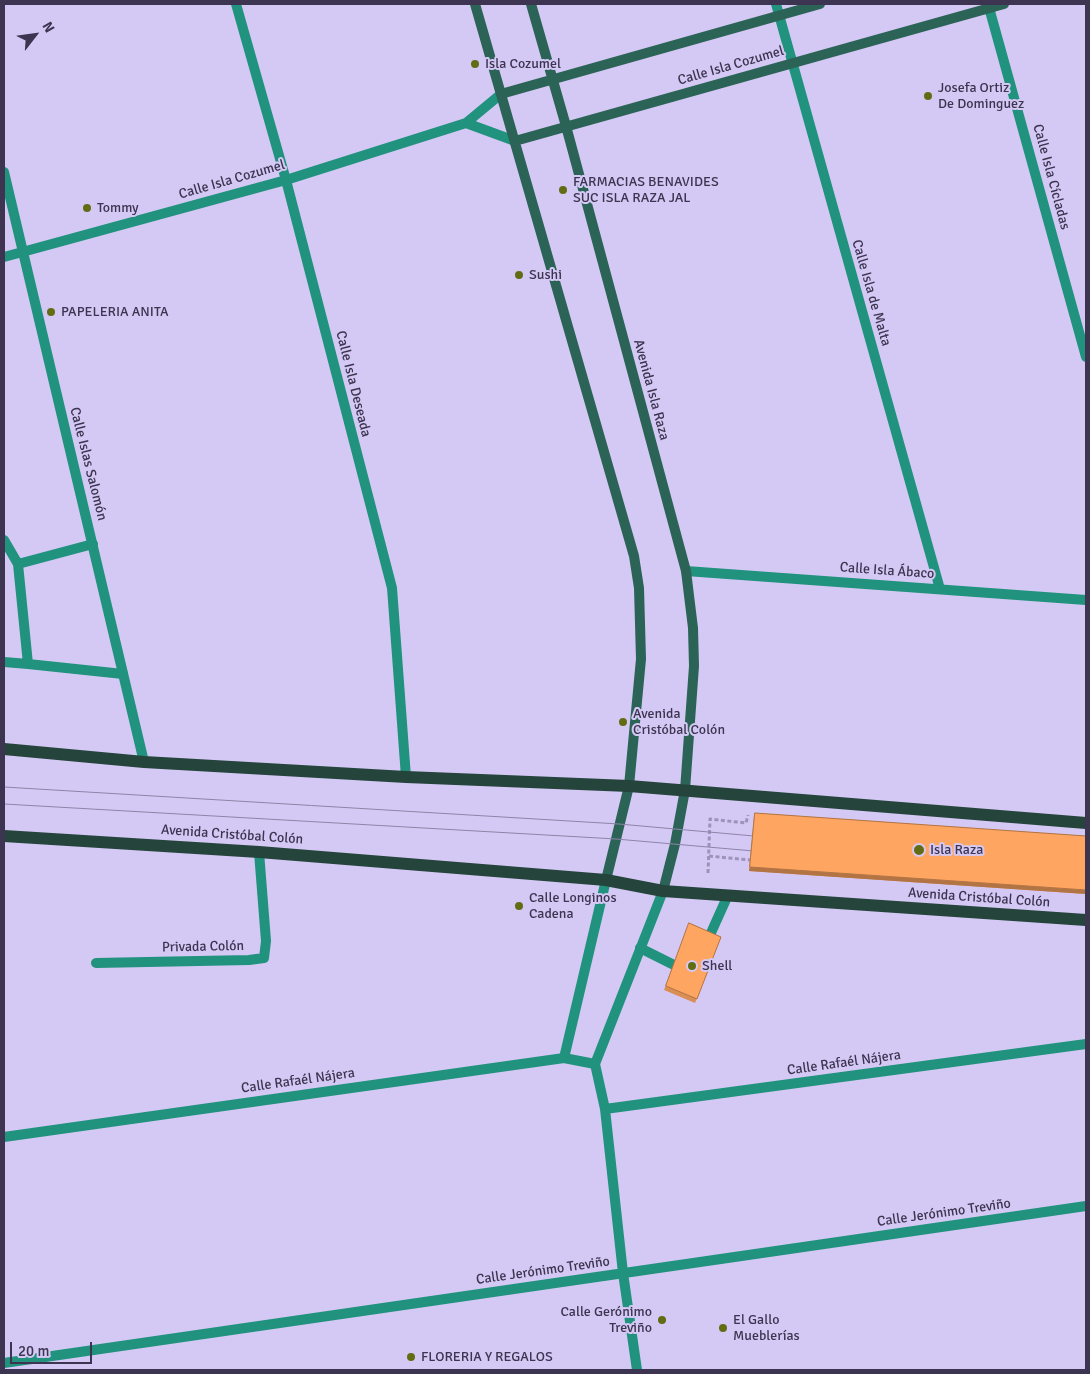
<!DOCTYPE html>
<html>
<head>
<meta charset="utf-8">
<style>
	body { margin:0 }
	#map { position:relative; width:1090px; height:1374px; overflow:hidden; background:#d4c9f4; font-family:Signika,sans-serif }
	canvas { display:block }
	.frame { position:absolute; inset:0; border:5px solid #3c3450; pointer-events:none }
	.north { position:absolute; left:10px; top:10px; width:50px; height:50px; -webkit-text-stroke:4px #d4c9f4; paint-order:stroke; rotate:60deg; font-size:14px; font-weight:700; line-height:20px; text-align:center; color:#3c3450 }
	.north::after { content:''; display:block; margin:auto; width:18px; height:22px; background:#3c3450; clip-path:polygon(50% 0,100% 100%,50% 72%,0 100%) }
	.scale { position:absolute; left:10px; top:1342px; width:82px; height:22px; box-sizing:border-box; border:2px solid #3c3450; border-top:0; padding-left:6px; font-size:15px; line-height:18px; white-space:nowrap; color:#3c3450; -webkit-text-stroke:4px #d4c9f4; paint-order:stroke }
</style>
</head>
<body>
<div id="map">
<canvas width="1090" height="1374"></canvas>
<div class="frame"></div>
<div class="north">N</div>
<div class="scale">20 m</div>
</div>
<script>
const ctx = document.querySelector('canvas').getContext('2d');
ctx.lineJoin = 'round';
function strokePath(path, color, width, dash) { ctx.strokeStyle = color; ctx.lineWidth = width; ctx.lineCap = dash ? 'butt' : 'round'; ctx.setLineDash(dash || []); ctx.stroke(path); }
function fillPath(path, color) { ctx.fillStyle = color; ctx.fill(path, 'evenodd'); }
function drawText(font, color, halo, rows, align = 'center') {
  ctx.font = font + ' Signika,sans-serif'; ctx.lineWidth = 4; ctx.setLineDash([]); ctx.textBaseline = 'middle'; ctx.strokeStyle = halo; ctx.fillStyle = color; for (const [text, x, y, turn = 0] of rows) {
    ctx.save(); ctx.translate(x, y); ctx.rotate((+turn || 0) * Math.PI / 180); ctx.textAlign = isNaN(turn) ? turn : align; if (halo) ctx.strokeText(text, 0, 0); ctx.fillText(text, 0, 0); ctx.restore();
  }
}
const path = new Path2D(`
	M709,856L750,860
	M708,873L710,819L746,823L748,815`);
const lane = new Path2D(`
	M4,540L18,564
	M93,544L18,564L28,664L123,674
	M4,662L28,664
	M706,944L728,895
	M640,948L684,970`);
const street = new Path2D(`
	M236,4L286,180L392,588L406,777
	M776,4L940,589
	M988,4L1086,357
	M466,123L515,141
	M4,172L144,762
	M4,257L286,180L466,123L501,94
	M686,571L1086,600
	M96,963L249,960L264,958L266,941L259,852
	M564,1058L606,880
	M605,1109L1086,1044
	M4,1137L564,1058L595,1064
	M4,1363L1086,1206
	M637,1370L623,1273L605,1109L595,1064L663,891`);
const secondary = new Path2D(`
	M475,4L634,556L639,588L641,659L629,786L606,880
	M531,4L566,126L686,571L693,628L694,666L685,790L675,844L663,891
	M501,94L820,4
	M515,141L1004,4`);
const primary = new Path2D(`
	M4,749L144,762L406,777L629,786L1086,823
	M4,836L259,852L606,880L663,891L1086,920`);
const tram = new Path2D(`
	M4,787L619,824L765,837
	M4,804L616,839L765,852`);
const wall = new Path2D(`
	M755,813L1086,836V894L749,871L754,817Z
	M689,923L721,937L695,1003L664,990Z`);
const shadedWall = new Path2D(`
	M750,867L1086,890V894L749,871Z`);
const building = new Path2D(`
	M755,813L1086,836V890L750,867Z
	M689,923L721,937L697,999L666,986Z`);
const markers = [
	[475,64,5,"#616c13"],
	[928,96,5,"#616c13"],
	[563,190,5,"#616c13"],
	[87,208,5,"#616c13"],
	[519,275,5,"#616c13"],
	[51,312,5,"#616c13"],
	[623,722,5,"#616c13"],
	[919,850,6,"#616c13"],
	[519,906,5,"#616c13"],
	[692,966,5,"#616c13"],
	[662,1320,5,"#616c13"],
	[723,1328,5,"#616c13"],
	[411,1357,5,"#616c13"]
];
const poiNames = [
	["Isla Cozumel",485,64],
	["Josefa Ortiz",938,88],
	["De Dominguez",938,104],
	["FARMACIAS BENAVIDES",573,182],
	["SUC ISLA RAZA JAL",573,198],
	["Tommy",97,208],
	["Sushi",529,275],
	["PAPELERIA ANITA",61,312],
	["Avenida",633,714],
	["Cristóbal Colón",633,730],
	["Isla Raza",930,850],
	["Calle Longinos",529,898],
	["Cadena",529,914],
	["Shell",702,966],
	["Calle Gerónimo",652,1312,"right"],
	["Treviño",652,1328,"right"],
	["El Gallo",733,1320],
	["Mueblerías",733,1336],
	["FLORERIA Y REGALOS",421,1357]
];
const streetNames = [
	["Calle Isla Cozumel",731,66,-16],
	["Calle Isla Cícladas",1051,177,75],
	["Calle Isla Cozumel",232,180,-16],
	["Calle Isla de Malta",871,293,74],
	["Calle Isla Deseada",353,384,76],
	["Avenida Isla Raza",651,390,75],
	["Calle Islas Salomón",88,464,76],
	["Calle Isla Ábaco",887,571,4],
	["Avenida Cristóbal Colón",232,835,4],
	["Avenida Cristóbal Colón",979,898,4],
	["Privada Colón",203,947,-1],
	["Calle Rafaél Nájera",844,1063,-8],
	["Calle Rafaél Nájera",298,1081,-8],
	["Calle Jerónimo Treviño",944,1213,-8],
	["Calle Jerónimo Treviño",543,1271,-8]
];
strokePath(path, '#9d93b9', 3, [4, 2.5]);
strokePath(lane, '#20927d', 10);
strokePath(street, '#20927d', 10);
strokePath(secondary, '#2c6357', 10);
strokePath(primary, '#25443c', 12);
strokePath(tram, '#8d84a8', 1);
fillPath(wall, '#da8e53');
fillPath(shadedWall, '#b27444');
fillPath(building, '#fea561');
strokePath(building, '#b27444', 1);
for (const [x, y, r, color] of markers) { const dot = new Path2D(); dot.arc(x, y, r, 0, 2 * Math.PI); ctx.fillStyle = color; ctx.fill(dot); strokePath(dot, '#d4c9f4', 2); }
drawText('14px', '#3c3450', '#d4c9f4', poiNames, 'left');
drawText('14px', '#3c3450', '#d4c9f4', streetNames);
</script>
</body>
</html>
